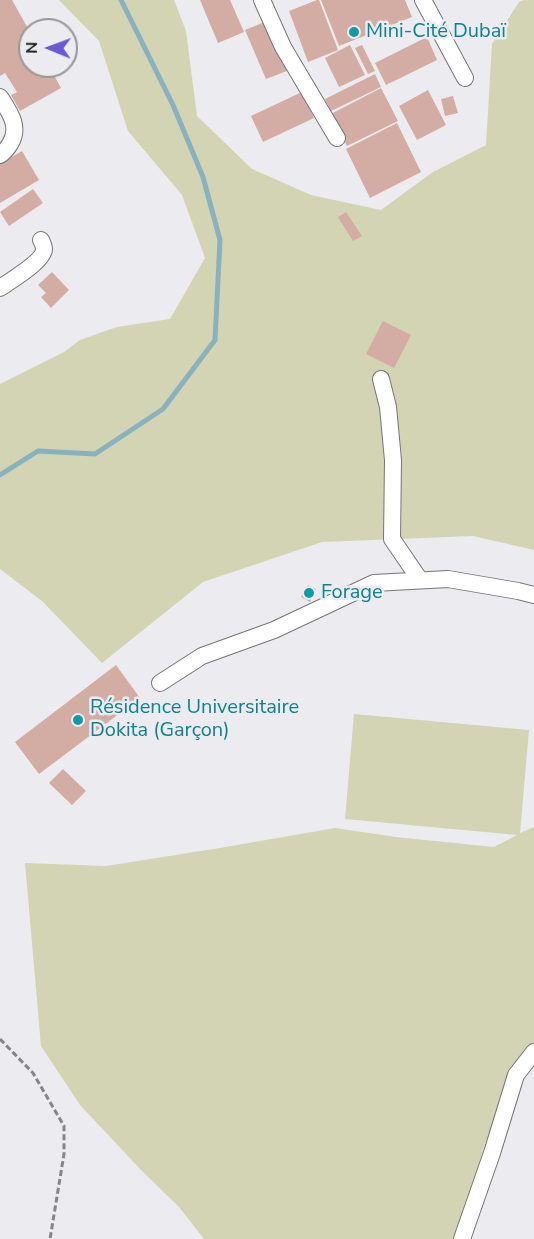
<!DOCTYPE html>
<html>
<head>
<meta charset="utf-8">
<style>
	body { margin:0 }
	#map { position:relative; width:534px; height:1239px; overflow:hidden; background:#ecebf0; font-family:"Nunito Sans",sans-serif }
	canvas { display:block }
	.north { position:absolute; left:18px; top:18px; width:60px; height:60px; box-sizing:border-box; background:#ecebf0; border:2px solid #969699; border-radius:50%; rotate:271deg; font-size:16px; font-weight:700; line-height:24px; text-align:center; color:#161617 }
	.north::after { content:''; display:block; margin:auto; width:21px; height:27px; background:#675ad3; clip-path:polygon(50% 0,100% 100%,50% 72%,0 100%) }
</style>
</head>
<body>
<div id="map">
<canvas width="534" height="1239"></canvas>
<div class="north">N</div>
</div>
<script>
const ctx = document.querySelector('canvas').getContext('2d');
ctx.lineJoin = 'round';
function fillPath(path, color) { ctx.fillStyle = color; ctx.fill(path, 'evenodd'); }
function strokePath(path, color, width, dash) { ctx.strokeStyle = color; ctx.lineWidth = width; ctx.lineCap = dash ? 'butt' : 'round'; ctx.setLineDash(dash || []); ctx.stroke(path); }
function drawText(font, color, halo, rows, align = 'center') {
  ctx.font = font + ' "Nunito Sans",sans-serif'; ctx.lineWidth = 5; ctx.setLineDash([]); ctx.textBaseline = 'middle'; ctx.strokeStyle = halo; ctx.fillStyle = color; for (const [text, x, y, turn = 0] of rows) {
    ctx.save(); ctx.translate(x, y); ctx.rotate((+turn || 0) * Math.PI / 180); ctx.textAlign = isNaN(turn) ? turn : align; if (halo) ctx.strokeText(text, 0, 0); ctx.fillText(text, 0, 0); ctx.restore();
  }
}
const green = new Path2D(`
	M59,0H174L186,31L197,116L252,169L311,195L381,210L433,172L486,145L492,44L519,2L524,0H534V550L473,536L322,542L203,582L102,663L42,601L0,569V384L64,352L80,340L117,327L170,319L205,258L182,195L128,131L99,41Z
	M354,714L529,730L520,833L534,827V1055L517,1073L485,1143L457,1239H204L179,1207L141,1170L80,1105L41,1046L25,863L106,866L220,848L335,828L396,837L494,847L517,835L345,819Z`);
const stream = new Path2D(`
	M0,475L38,451L95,454L163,409L215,340L220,240L203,177L173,105L121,0`);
const building = new Path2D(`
	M0,0H12L30,32V66H49L61,88L20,111L11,95L17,92L5,73L0,76Z
	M200,0H230L244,32L218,43Z
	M317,0H319L338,50L308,62L289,11Z
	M321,0H405L412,17L339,46Z
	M272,19L292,69L266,79L245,30Z
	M53,23L56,30H38Z
	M427,37L437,60L386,85L375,63Z
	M350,45L365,75L339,87L325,58Z
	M362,45L375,71L368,74L355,48Z
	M375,74L381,87L331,111L325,99Z
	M381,88L398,121L347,146L331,114Z
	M428,90L446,125L417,140L399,106Z
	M302,92L314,118L263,142L251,116Z
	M453,96L458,113L445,116L441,99Z
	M397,123L421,172L370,198L346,149Z
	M22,151L39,180L0,203V164Z
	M33,189L43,203L9,226L0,212Z
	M346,212L362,236L353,241L338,217Z
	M52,272L69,290L51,308L41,297L46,293L38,285Z
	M383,321L411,335L394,368L366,354Z
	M308,585L316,589L310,602L301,597Z
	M116,665L140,698L39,774L15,742Z
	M63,769L86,791L72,805L49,783Z`);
const path = new Path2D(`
	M0,1039L33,1073L64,1126V1154L50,1239`);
const minor = new Path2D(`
	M262,0L283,47L337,138
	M423,0L465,78
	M0,97C9,111 21,127 10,144C7,149 5,152 0,155
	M0,288C10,281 44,261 44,249C44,246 42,242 41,240
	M381,379L388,407L393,460L392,539L420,580
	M160,683L202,656L274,630L374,583L448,579L518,591L534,595
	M462,1239L492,1153L516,1075L534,1052`);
const markers = [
	[354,32,6,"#0f9aa8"],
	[309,593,6,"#0f9aa8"],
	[78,720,6,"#0f9aa8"]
];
const cultureNames = [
	["Mini-Cité Dubaï",366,32],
	["Forage",321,593],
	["Résidence Universitaire",90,708],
	["Dokita (Garçon)",90,731]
];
fillPath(green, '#d2d4b3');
strokePath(stream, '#89b2be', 5);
fillPath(building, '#d3aca3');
strokePath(minor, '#76757a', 18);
strokePath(path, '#858487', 3, [6, 3]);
strokePath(minor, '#fff', 16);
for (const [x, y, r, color] of markers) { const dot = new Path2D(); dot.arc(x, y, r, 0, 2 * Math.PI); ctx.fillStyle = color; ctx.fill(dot); strokePath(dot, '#ecebf0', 2); }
drawText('20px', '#0d838f', '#ecebf0', cultureNames, 'left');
</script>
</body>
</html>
